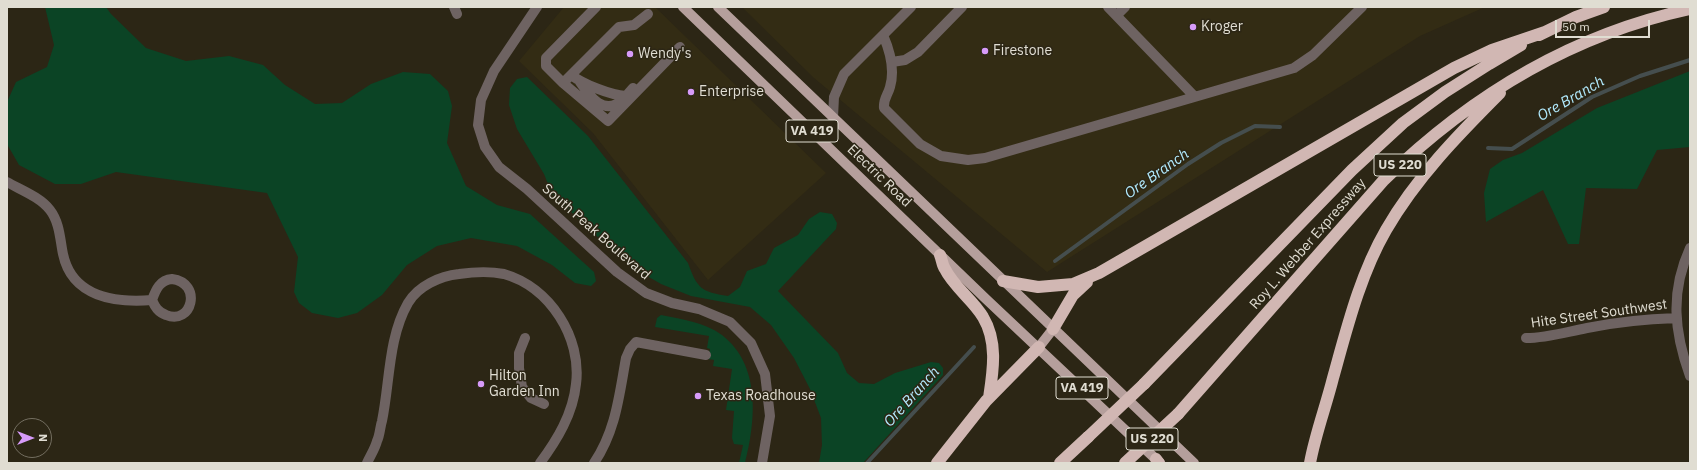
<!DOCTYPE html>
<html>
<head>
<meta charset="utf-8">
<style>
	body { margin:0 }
	#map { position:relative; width:1697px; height:470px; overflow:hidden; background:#2c2615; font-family:"IBM Plex Sans",sans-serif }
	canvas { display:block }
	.frame { position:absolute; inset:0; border:8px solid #e0ddd2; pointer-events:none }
	.north { position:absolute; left:12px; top:418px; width:40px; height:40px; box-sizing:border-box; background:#2c2615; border:1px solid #746f61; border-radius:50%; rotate:90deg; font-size:11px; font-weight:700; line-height:16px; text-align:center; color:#e0ddd2 }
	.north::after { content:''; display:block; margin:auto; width:14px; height:18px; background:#d79bf9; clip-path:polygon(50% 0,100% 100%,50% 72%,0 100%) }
	.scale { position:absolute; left:1555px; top:20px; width:95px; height:18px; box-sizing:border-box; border:2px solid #e0ddd2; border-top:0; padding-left:5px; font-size:12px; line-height:14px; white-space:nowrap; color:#e0ddd2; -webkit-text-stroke:3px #2c2615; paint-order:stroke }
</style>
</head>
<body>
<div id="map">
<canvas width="1697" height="470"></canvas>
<div class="frame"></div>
<div class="north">N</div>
<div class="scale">50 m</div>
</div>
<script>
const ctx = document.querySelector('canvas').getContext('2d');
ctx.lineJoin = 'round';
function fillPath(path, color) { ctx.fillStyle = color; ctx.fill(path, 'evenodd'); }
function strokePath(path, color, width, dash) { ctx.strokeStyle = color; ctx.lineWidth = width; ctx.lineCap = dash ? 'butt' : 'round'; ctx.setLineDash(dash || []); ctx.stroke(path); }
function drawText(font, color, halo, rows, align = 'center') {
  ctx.font = font + ' "IBM Plex Sans",sans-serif'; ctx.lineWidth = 3; ctx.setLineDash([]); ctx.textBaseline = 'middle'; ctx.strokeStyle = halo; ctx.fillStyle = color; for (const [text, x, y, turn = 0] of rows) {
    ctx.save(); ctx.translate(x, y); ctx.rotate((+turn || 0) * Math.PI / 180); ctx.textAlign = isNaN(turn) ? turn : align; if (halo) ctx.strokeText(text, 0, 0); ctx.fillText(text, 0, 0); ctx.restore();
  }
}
const built = new Path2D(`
	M564,7H655L826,173L708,280L593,133L519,61Z
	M742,7H1485L1420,36L1047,272L814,78Z`);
const green = new Path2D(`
	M45,7H106L111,14L146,48L186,61L229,56L263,65L285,85L315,104L342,103L371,84L403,72L430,74L448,91L452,106L447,143L466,186L497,205L530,214L594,272L596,281L591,286L575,283L552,265L517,246L471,238L437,246L407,265L382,295L357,313L338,318L312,313L299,303L294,292L298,257L267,193L116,172L81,184H55L19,165L7,144V102L16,82L47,67L54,45Z
	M1690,71V147L1657,150L1637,189L1586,188L1579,244H1568L1543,190L1486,222L1484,193L1490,169L1503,160L1522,153L1597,108Z
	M527,77L588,136L688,263C697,288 701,292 728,296L740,287L747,271L766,264L774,248L798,235L809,219L820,212L832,214L837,223L836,229L778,291L838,353L847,373L859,383L874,384L895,373L931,362L939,363L943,368V375L863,463H819L822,445L821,418L810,389L794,358L771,325L750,307L691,296L661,284L635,269L602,241L552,194L544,174L517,129L509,105L510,88L517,79Z
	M661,315C681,319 704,322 722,335C761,365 756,421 745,463H739L743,445L734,444L732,438L734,411L726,410L732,369L713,366L714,360L708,359L710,349L707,348L709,336L655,327L657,318Z`);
const stream = new Path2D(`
	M1488,148L1512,149L1592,97L1640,76L1690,60
	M1055,261L1188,164L1221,143L1255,126L1280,127
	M867,463L974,347`);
const minor = new Path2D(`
	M454,7L457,14
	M537,7L494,71L481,100L478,125L485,147L499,167L527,189L617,272L646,293L672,303L699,309L730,322L751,343L765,374L770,416L762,463
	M1108,7L1194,96
	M648,14L634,25L619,27L563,83L608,121L680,47
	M1117,15L1125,7
	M883,35C890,51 895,70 890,87C888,95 883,99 884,108L920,144L941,156L968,160L985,158L1294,68L1313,55L1362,7
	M892,62L905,60L918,52L962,7
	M571,75C583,84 610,95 626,96L633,88
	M580,82C590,97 605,117 623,99
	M563,83L546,66V58L596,7
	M833,117L834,97L844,74L911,7
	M7,182C21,190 40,197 50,210C60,223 60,240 63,254C72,297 115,303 152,300
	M1690,248C1670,292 1674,332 1690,376
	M172,279C203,283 192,326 166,315C158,312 155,307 152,300C156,289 160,280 172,279Z
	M525,338L519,353V368L522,387L531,398L544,404
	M1526,338C1547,338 1566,332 1587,328C1616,322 1647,319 1677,318
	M367,463C370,456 375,449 377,441C380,435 380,427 382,421C390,382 388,338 408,303C418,286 440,276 459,274C473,272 489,271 504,274C550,287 582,338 576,384C573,414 557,440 540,463
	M594,463C616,430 619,396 626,358L630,349L636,342L706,355`);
const major = new Path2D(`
	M683,7L986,299L1160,463
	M718,7L1194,463
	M1039,347L1053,329`);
const highway = new Path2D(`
	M1539,35L1576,17L1604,7
	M940,255C942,259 942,265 945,269C953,286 974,301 983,317C998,342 993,371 989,398
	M1003,281L1038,287L1073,284L1099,273L1454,68L1492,50L1545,32
	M1053,329L1073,295L1087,282
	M1144,384L1352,170L1403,123L1445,92L1489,64L1521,45
	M1178,414L1383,181C1470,96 1570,35 1690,9
	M1156,459L1159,463
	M937,463L986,401L1039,347
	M1060,463L1088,437
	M1310,463C1315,435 1326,406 1333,378C1347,328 1360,275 1386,230C1416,178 1458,135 1500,93`);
const highwayBridge = new Path2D(`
	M1088,437L1144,384
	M1125,463L1178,414`);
const markers = [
	[1193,27,4,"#d79bf9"],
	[985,51,4,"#d79bf9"],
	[630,54,4,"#d79bf9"],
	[691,92,4,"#d79bf9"],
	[481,384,4,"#d79bf9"],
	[698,396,4,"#d79bf9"]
];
const shields = [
	[812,131,52],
	[1400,165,52],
	[1082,388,52],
	[1152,439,52]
];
const shieldNames = [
	["VA 419",812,131],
	["US 220",1400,165],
	["VA 419",1082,388],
	["US 220",1152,439]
];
const poiNames = [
	["Kroger",1201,27],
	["Firestone",993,51],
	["Wendy's",638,54],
	["Enterprise",699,92],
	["Hilton",489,376],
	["Garden Inn",489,392],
	["Texas Roadhouse",706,396]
];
const streetNames = [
	["Electric Road",879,176,44],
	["South Peak Boulevard",596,232,41],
	["Roy L. Webber Expressway",1308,244,-49],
	["Hite Street Southwest",1599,314,-8]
];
const waterNames = [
	["Ore Branch",1571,99,-30],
	["Ore Branch",1157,174,-35],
	["Ore Branch",912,397,-48]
];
fillPath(built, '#332c14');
fillPath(green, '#0b4425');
strokePath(stream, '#454e4e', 4);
strokePath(minor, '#6e6362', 10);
strokePath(major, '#b59f9c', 10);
strokePath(highway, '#d1b7b3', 12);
strokePath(highwayBridge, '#d1b7b3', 12);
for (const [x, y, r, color] of markers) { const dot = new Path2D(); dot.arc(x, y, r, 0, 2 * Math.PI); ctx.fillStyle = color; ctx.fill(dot); strokePath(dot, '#2c2615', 1.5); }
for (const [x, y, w] of shields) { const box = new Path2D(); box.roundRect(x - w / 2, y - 11, w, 22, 3); ctx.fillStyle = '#2c2615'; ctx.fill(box); strokePath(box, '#e0ddd2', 1); }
drawText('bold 13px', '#e0ddd2', null, shieldNames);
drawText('14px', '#e0ddd2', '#2c2615', poiNames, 'left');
drawText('14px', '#e0ddd2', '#2c2615', streetNames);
drawText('italic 15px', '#b2ebfe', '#2c2615', waterNames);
</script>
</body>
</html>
